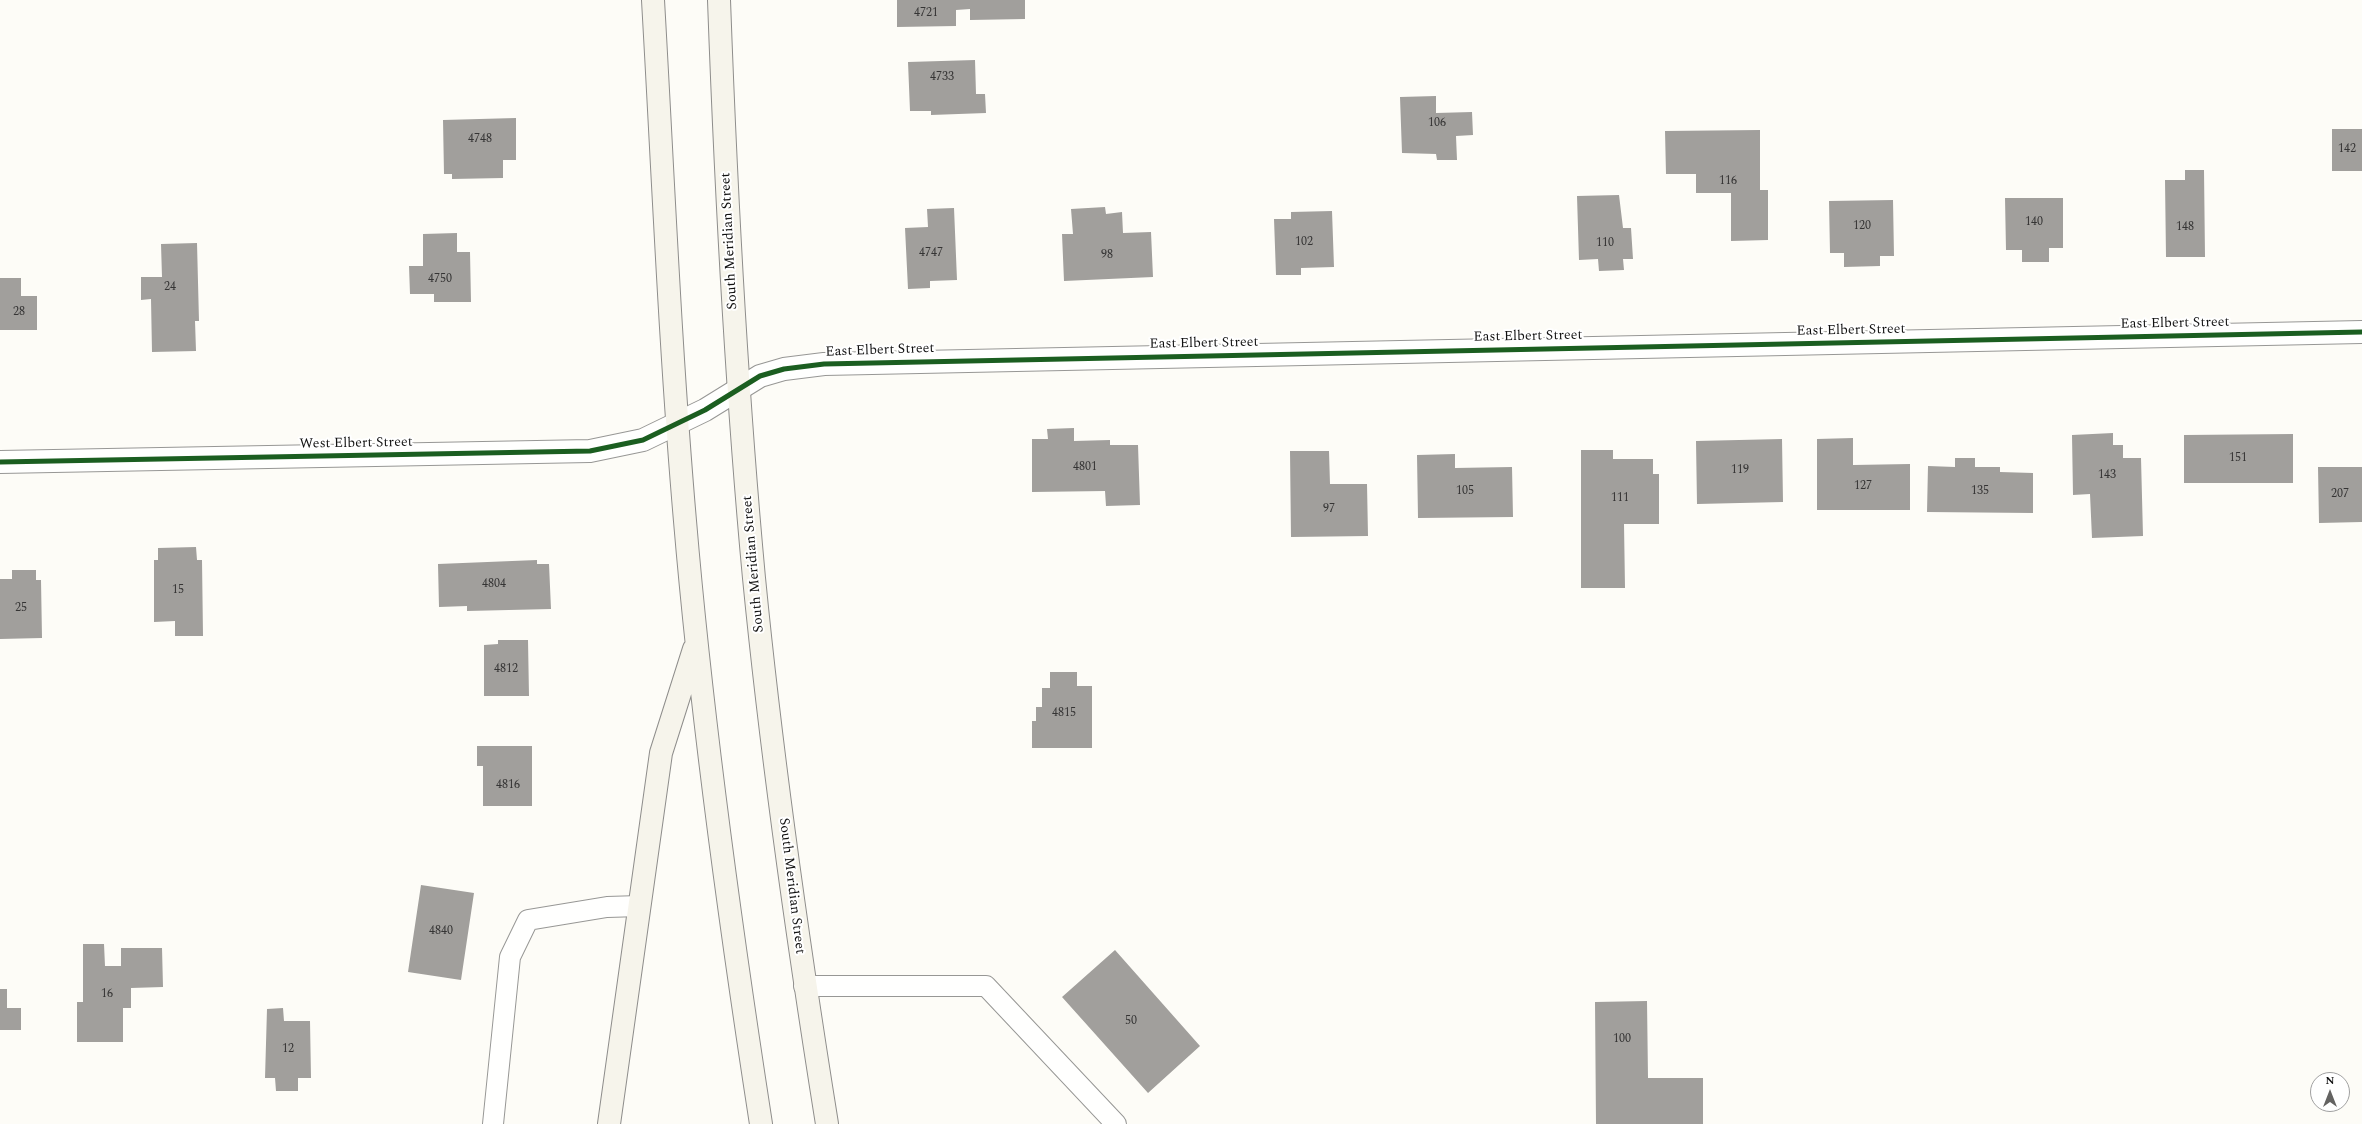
<!DOCTYPE html>
<html>
<head>
<meta charset="utf-8">
<style>
	body { margin:0 }
	#map { position:relative; width:2362px; height:1124px; overflow:hidden; background:#fdfcf7; font-family:Spectral,serif }
	canvas { display:block }
	.north { position:absolute; left:2310px; top:1072px; width:40px; height:40px; box-sizing:border-box; background:#fff; border:1px solid #a0a0a0; border-radius:50%; rotate:0deg; font-size:11px; font-weight:700; line-height:16px; text-align:center; color:#111 }
	.north::after { content:''; display:block; margin:auto; width:14px; height:18px; background:#646362; clip-path:polygon(50% 0,100% 100%,50% 72%,0 100%) }
</style>
</head>
<body>
<div id="map">
<canvas width="2362" height="1124"></canvas>
<div class="north">N</div>
</div>
<script>
const ctx = document.querySelector('canvas').getContext('2d');
ctx.lineJoin = 'round';
function fillPath(path, color) { ctx.fillStyle = color; ctx.fill(path, 'evenodd'); }
function strokePath(path, color, width, dash) { ctx.strokeStyle = color; ctx.lineWidth = width; ctx.lineCap = dash ? 'butt' : 'round'; ctx.setLineDash(dash || []); ctx.stroke(path); }
function drawText(font, color, halo, rows, align = 'center') {
  ctx.font = font + ' Spectral,serif'; ctx.lineWidth = 4; ctx.setLineDash([]); ctx.textBaseline = 'middle'; ctx.strokeStyle = halo; ctx.fillStyle = color; for (const [text, x, y, turn = 0] of rows) {
    ctx.save(); ctx.translate(x, y); ctx.rotate((+turn || 0) * Math.PI / 180); ctx.textAlign = isNaN(turn) ? turn : align; if (halo) ctx.strokeText(text, 0, 0); ctx.fillText(text, 0, 0); ctx.restore();
  }
}
const building = new Path2D(`
	M897,0H1025V19L970,20V9L956,10V26L897,27Z
	M975,60L976,94H985L986,113L931,115V111H910L908,62Z
	M1436,96V113L1472,112L1473,135L1456,136L1457,160H1437L1436,154L1402,153L1400,97Z
	M516,118V160H503V178L452,179V174H444L443,120Z
	M2332,129H2362V171H2332Z
	M1760,130V190H1768V240L1731,241V193H1696V174H1666L1665,131Z
	M2185,170H2204L2205,257H2166L2165,180H2185Z
	M1619,195L1623,228H1631L1633,259H1623L1624,270L1599,271L1598,259L1579,260L1577,196Z
	M2005,198H2063V248H2049V262H2022V250H2006Z
	M1893,200L1894,256H1880V266L1844,267V253H1830L1829,201Z
	M1105,207L1106,214L1122,212L1123,233L1151,232L1153,277L1064,281L1062,234H1073L1071,209Z
	M954,208L957,280L930,281V288L908,289L905,228L928,227L927,209Z
	M1332,211L1334,267L1301,268V275H1276L1274,219H1291V212Z
	M457,233V252H470L471,302H434V294H410L409,266H423V234Z
	M197,243L199,321H195L196,351L152,352L151,299L141,300V277H162L161,244Z
	M0,278H21V296H37V330H0Z
	M1074,428V441L1110,440V445H1138L1140,505L1106,506L1105,491L1032,492V439H1048L1047,429Z
	M2113,433V445H2123V458H2141L2143,536L2092,538L2090,494L2073,495L2072,435Z
	M2293,434V483H2184V435Z
	M1853,438V465L1910,464V510H1817V439Z
	M1782,439L1783,502L1697,504L1696,441Z
	M1581,450H1613V459H1653V474H1659V524H1624L1625,588H1581Z
	M1290,451H1329L1330,484H1367L1368,536L1291,537Z
	M1455,454V468L1512,467L1513,517L1418,518L1417,455Z
	M1955,458H1975V467H2000V472L2033,473V513L1927,512L1928,466L1955,467Z
	M2318,467H2362V522L2319,523Z
	M196,547L197,560H202L203,636H175V621L154,622V560H158V548Z
	M537,560V564H549L551,609L467,611V606L439,607L438,564Z
	M12,570H36V580H41L42,638L0,639V579H12Z
	M498,640H528L529,696H484V645L498,644Z
	M1050,672H1077V686H1092V748H1032V721H1036V707H1042V688H1050Z
	M477,746H532V806H483V766H477Z
	M421,885L474,893L461,980L408,972Z
	M83,944H104L105,966H121V948H162L163,987L131,988V1008H123V1042H77V1002H83Z
	M1115,950L1200,1046L1148,1093L1062,997Z
	M0,989H7V1008H21V1030H0Z
	M1647,1001L1648,1078H1703V1124H1596L1595,1002Z
	M283,1008L284,1021H310L311,1078H298V1091H276L275,1078H265L267,1009Z`);
const lane = new Path2D(`
	M804,986H986L1116,1124
	M493,1124L510,957L528,920L607,907L640,906`);
const street = new Path2D(`
	M0,462L590,451L643,440L705,410L760,376L784,369L824,364L2362,332`);
const secondary = new Path2D(`
	M653,0C663,174 670,348 685,521C702,723 730,924 761,1124
	M719,0C726,193 736,386 754,578C772,761 798,943 827,1124
	M609,1124L661,753L694,649`);
const cycleway = new Path2D(`
	M0,462L590,451L643,440L705,410L760,376L784,369L824,364L2362,332`);
const numberNames = [
	["4721",926,14],
	["4733",942,78],
	["106",1437,124],
	["4748",480,140],
	["142",2347,150],
	["116",1728,182],
	["140",2034,223],
	["120",1862,227],
	["148",2185,228],
	["102",1304,243],
	["110",1605,244],
	["4747",931,254],
	["98",1107,256],
	["4750",440,280],
	["24",170,288],
	["28",19,313],
	["151",2238,459],
	["4801",1085,468],
	["119",1740,471],
	["143",2107,476],
	["127",1863,487],
	["105",1465,492],
	["135",1980,492],
	["207",2340,495],
	["111",1620,499],
	["97",1329,510],
	["4804",494,585],
	["15",178,591],
	["25",21,609],
	["4812",506,670],
	["4815",1064,714],
	["4816",508,786],
	["4840",441,932],
	["16",107,995],
	["50",1131,1022],
	["100",1622,1040],
	["12",288,1050]
];
const streetNames = [
	["South Meridian Street",730,241,-93],
	["East Elbert Street",2175,324,-1],
	["East Elbert Street",1851,331,-1],
	["East Elbert Street",1528,337,-1],
	["East Elbert Street",1204,344,-1],
	["East Elbert Street",880,351,-2],
	["West Elbert Street",356,444,-1],
	["South Meridian Street",754,564,-95],
	["South Meridian Street",791,886,83]
];
fillPath(building, '#a19f9c');
strokePath(lane, '#979795', 22);
strokePath(street, '#979795', 24);
strokePath(secondary, '#8e8d8b', 24);
strokePath(lane, '#fffffe', 20);
strokePath(street, '#fffffe', 22);
strokePath(secondary, '#f6f4eb', 22);
strokePath(cycleway, '#1b5e20', 5);
drawText('12px', '#353434', null, numberNames);
drawText('14px', '#111', '#fff', streetNames);
</script>
</body>
</html>
